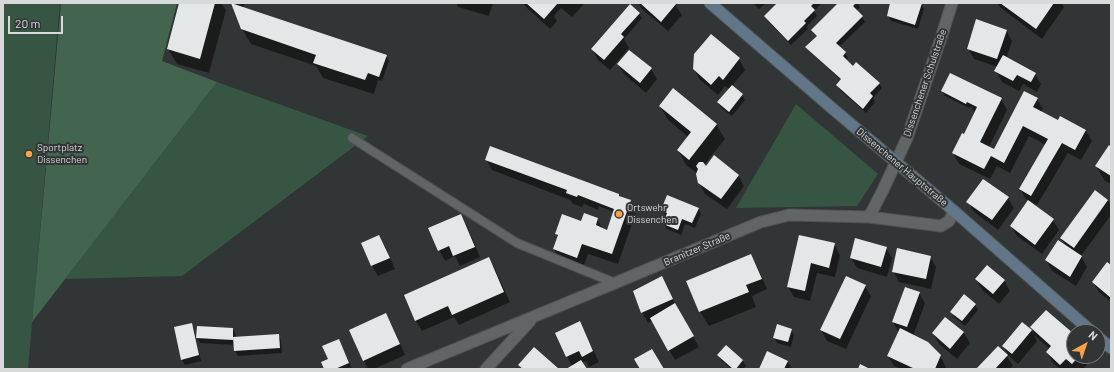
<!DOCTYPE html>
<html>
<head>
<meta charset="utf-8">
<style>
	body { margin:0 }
	#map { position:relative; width:1114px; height:372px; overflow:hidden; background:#323536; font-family:Barlow,sans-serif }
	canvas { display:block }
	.frame { position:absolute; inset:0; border:4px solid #d8dada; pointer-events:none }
	.north { position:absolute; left:1066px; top:324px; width:40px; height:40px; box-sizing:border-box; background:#323536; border:1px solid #747778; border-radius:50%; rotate:40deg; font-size:11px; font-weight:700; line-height:16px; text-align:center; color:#d8dada }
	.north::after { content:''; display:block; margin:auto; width:14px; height:18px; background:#f7a248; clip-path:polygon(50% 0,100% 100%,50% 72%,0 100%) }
	.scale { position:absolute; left:8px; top:16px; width:55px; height:18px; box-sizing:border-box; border:2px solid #d8dada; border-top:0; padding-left:5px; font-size:12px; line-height:14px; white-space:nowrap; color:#d8dada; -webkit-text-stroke:3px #323536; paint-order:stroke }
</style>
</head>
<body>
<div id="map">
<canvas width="1114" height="372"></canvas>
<div class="frame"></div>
<div class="north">N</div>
<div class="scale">20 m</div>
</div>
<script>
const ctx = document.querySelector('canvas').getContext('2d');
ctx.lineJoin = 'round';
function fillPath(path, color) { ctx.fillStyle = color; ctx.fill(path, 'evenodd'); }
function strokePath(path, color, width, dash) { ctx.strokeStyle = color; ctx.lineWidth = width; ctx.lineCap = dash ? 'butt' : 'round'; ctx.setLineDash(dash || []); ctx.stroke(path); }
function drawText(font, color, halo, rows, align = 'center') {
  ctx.font = font + ' Barlow,sans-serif'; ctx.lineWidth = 4; ctx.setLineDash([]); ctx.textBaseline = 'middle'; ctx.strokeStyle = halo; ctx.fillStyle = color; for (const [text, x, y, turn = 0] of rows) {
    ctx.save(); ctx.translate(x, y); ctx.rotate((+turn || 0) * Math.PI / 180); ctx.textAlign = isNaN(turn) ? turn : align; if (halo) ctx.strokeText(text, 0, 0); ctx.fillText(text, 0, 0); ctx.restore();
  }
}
const green = new Path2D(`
	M3,3H60L28,369H3Z
	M217,82L368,136L182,276L65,279Z
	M796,104L878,174L857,206L736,208Z`);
const forest = new Path2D(`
	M61,3H177L162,61L217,82L32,322Z`);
const shadow = new Path2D(`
	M180,3H221L226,10L209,73L177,64L168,49Z
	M229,3H245L243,8L386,56L389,61L382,81L378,80L374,94L323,78L316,66L251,44L242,29L232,4Z
	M456,3H493L489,16L458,7Z
	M523,3H585L572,17L561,8L554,16L557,21L550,29L526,7Z
	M638,3H674L682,15L668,31L642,9Z
	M753,3H766L759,9Z
	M779,3H822L814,11L817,16L807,26L808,29L791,45L768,21L765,16Z
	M840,3H857L860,7L856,11L862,17L865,22L839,47L845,53L848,58L846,60L853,67L879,83L882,88L873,98L875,102L866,113L840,90L837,85L841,80L810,52L807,47L818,37L812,30Z
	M891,3H917L921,4L924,9L918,29L891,21L888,16Z
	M997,3H1062L1064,7L1042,39L1001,8Z
	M639,13L642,18L624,39L629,48L610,70L598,60L592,49Z
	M1006,30L1012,41L1006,59L1035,74L1041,84L1037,92L1023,84L1019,91L1002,82L996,71L998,67L974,59L968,48Z
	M711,36L739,59L745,70L732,86L742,95L745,100L732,116L721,108L718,102L729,89L725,86L718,95L700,80L694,69Z
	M618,65L651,69L657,79L646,93L625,75Z
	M942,91L1001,99L1007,110L989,147L995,150L1037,99L1043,109L1041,112L1058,122L1061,117L1086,131L1092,141L1081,160L1068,153L1037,205L1030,201L1029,202L1053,220L1059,230L1042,254L1017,236L1011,226L1029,201L1026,199L1020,189L1046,145L1029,136L1010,173L997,166L990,179L959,164L953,153L965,135L974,112L971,106L969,108L945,96Z
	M660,106L716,124L725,139L704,165L706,167L738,175L744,186L727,209L705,194L699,183L697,173L686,165L678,150L688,137L668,120Z
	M1111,148V184L1105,181L1096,166Z
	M486,159L619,195L620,198L630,201L636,212L618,264L588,254L583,268L560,259L554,249L558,237L556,234L597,219L603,229L608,231L614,212L599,206L598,210L584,204L582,207L573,204L570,200L492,170Z
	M1008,198L1014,208L998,230L974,212L968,202Z
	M1108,200L1111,206V215L1081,256L1087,267L1076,286L1052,271L1046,260L1067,247L1061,238Z
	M698,208L701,214L695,228L685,224L681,235L667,229L664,224L667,216L665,215L662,210Z
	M461,215L467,226L480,257L460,266L455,256L445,261L439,250Z
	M379,236L385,246L395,269L378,276L372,266L362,244Z
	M800,236L834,244L840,255L835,277L817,273L810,301L794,297L788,287Z
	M886,248L892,258L887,277L857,268L851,258Z
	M751,255L757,266L767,289L752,296L756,307L709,326L700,312L687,282Z
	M930,256L936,267L931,289L899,282L893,271Z
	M489,259L495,269L510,302L459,325L454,317L422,331L416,321L405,296Z
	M1111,266V302L1099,292L1093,282Z
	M662,278L668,288L677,309L699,347L675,360L652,321L648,323L642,312Z
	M976,279L1004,280L1010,291L999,304L982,290Z
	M865,286L871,296L846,349L827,341L821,330Z
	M919,293L925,303L913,336L940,356L946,367L945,369H901L894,366L888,356L899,333L893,322Z
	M975,305L978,310L965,326L954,317L951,312Z
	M386,314L392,325L405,355L374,369H368L350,331Z
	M946,318L964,333L970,343L957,359L939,344L933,333Z
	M579,323L585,333L599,362L589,367L586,361L582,363L586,369H568L572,366L567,356Z
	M1022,323L1034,334L1031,327L1074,336V356H1092L1093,358L1083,369H1060L1053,363L1047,352L1050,349L1034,335L1037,341L1018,364L1009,356L1003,346Z
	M192,324L194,329L201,361L185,365L182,360Z
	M198,327L233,329L236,335L235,338L278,335L281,340L282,353L238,356L235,351V345L200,343L197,338Z
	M791,329L794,335L791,347L777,343L774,337Z
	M338,340L344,351L352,369H325Z
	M726,346L743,361L746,366L743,369H731L721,360L718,355Z
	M1007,356L1013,366L1010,369H978Z
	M788,362L792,369H760Z`);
const building = new Path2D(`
	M179,3H215L200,59L167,49Z
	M231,3L387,55L379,77L368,73L365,80L313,63L316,55L241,29Z
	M526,3H558L544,19Z
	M640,3H675L676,4L661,22Z
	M777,3H814L811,6L815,10L804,21L806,23L788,41L764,16Z
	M838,3H856L853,6L863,16L836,43L846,52L843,56L853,66L856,62L880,83L870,93L873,96L863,109L836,85L841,79L805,47L817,36L811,30Z
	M890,3H922L915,25L887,16Z
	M1000,3H1054L1036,29Z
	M630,4L640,13L621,34L624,37L604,60L591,49Z
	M976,19L1007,30L997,59L967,49Z
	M711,34L740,58L723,80L719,76L711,85L693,69L694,54Z
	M629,50L652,68L640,83L617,64Z
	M1003,55L1036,73L1031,82L1017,75L1013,81L994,71Z
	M950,73L1002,98L980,142L994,149L1024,91L1038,98L1033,107L1058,120L1060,116L1086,130L1075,150L1062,143L1031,196L1019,189L1048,139L1023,126L1004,163L991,156L984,169L952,153L962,133L964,134L977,107L967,102L966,104L941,91Z
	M732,85L743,94L729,112L717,102Z
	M673,88L717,124L689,160L677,150L691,132L659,106Z
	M1109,145L1111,147V176L1095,166Z
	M490,146L619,194V196L631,200L612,254L582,244L577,258L553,249L558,235L555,234L562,214L581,221L584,213L598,218L596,225L607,230L614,209L578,195L577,197L566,193L567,190L485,160Z
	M714,155L739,175L721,199L698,183L696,174L698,169L696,166L699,162H703L706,166Z
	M983,179L1009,197L992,220L966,202Z
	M1095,190L1108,200L1074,248L1060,238Z
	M667,195L699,208L692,223L682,219L678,230L663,224L667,213L661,210Z
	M1028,200L1054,219L1035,245L1010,226Z
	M461,214L475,247L453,256L449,246L438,251L428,228Z
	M379,235L390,258L371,266L361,243Z
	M799,235L835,243L829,268L811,263L805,291L787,287Z
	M855,238L887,247L881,267L850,258Z
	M1058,240L1082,256L1070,277L1045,260Z
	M897,248L931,256L926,279L892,272Z
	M751,254L762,279L746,285L749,292L699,312L686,281Z
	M489,257L504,292L452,315L448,306L415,321L404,295Z
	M1107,262L1111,265V298L1092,282Z
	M987,265L1005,280L993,294L975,279Z
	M662,276L673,299L641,313L633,291Z
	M846,276L866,285L840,339L820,330Z
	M905,287L920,292L907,327L892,322Z
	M964,294L976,304L962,321L950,312Z
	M675,303L694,336L668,351L650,318Z
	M1046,310L1074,334V356H1079L1072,364L1066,359L1060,365L1046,352L1051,346L1030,327Z
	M386,313L400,344L363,361L349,330Z
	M945,317L964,332L950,349L932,333Z
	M580,321L593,351L582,357L579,351L566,357L555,333Z
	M1022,322L1032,330L1012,354L1002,346Z
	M192,323L199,355L181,360L174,327Z
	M777,324L792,329L788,342L773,338Z
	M197,326L233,328V340L196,338Z
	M900,328L928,342L941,355L935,369H915L887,356Z
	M279,334L280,348L234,351L233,337Z
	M339,339L349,363L335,369H324L321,362L328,359L322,346Z
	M726,345L743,360L736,369H733L717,355Z
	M998,346L1008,355L995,369H976Z
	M534,347L559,369H523L518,365Z
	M652,349L664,369H640L634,359Z
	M767,351L788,361L784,369H759Z
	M581,360L587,369H566Z
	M860,364L870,369H858Z`);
const service = new Path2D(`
	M352,138L517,243L615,283`);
const minor = new Path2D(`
	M869,217L883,190L896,162
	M407,369L615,283L761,222L789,215L869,217L941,226L949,221L954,211
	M486,369L530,321`);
const tertiary = new Path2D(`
	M896,162L907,138L942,35L952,3`);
const secondary = new Path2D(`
	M710,3L833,109L954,211L1092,332
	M1098,337L1111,348`);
const markers = [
	[29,154,4,"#f7a248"],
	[619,214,4,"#f7a248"]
];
const streetNames = [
	["Dissenchener Schulstraße",925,83,-71],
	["Dissenchener Hauptstraße",902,167,40],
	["Branitzer Straße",697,249,-23]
];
const poiNames = [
	["Sportplatz",37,148],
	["Dissenchen",37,160],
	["Ortswehr",627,208],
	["Dissenchen",627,220]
];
fillPath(green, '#375543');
fillPath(forest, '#436550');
fillPath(shadow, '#0007');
fillPath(building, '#e3e7e7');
strokePath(service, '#4f5152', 10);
strokePath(minor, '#4f5152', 13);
strokePath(tertiary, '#4f5152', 13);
strokePath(secondary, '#4f5152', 13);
strokePath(service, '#626566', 8);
strokePath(minor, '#626566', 11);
strokePath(tertiary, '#626566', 11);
strokePath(secondary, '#627689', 11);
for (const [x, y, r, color] of markers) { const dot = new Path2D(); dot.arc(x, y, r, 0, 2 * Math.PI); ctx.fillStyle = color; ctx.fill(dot); strokePath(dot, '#323536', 1.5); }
drawText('10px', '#d8dada', '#323536', streetNames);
drawText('10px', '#d8dada', '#323536', poiNames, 'left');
</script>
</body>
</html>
